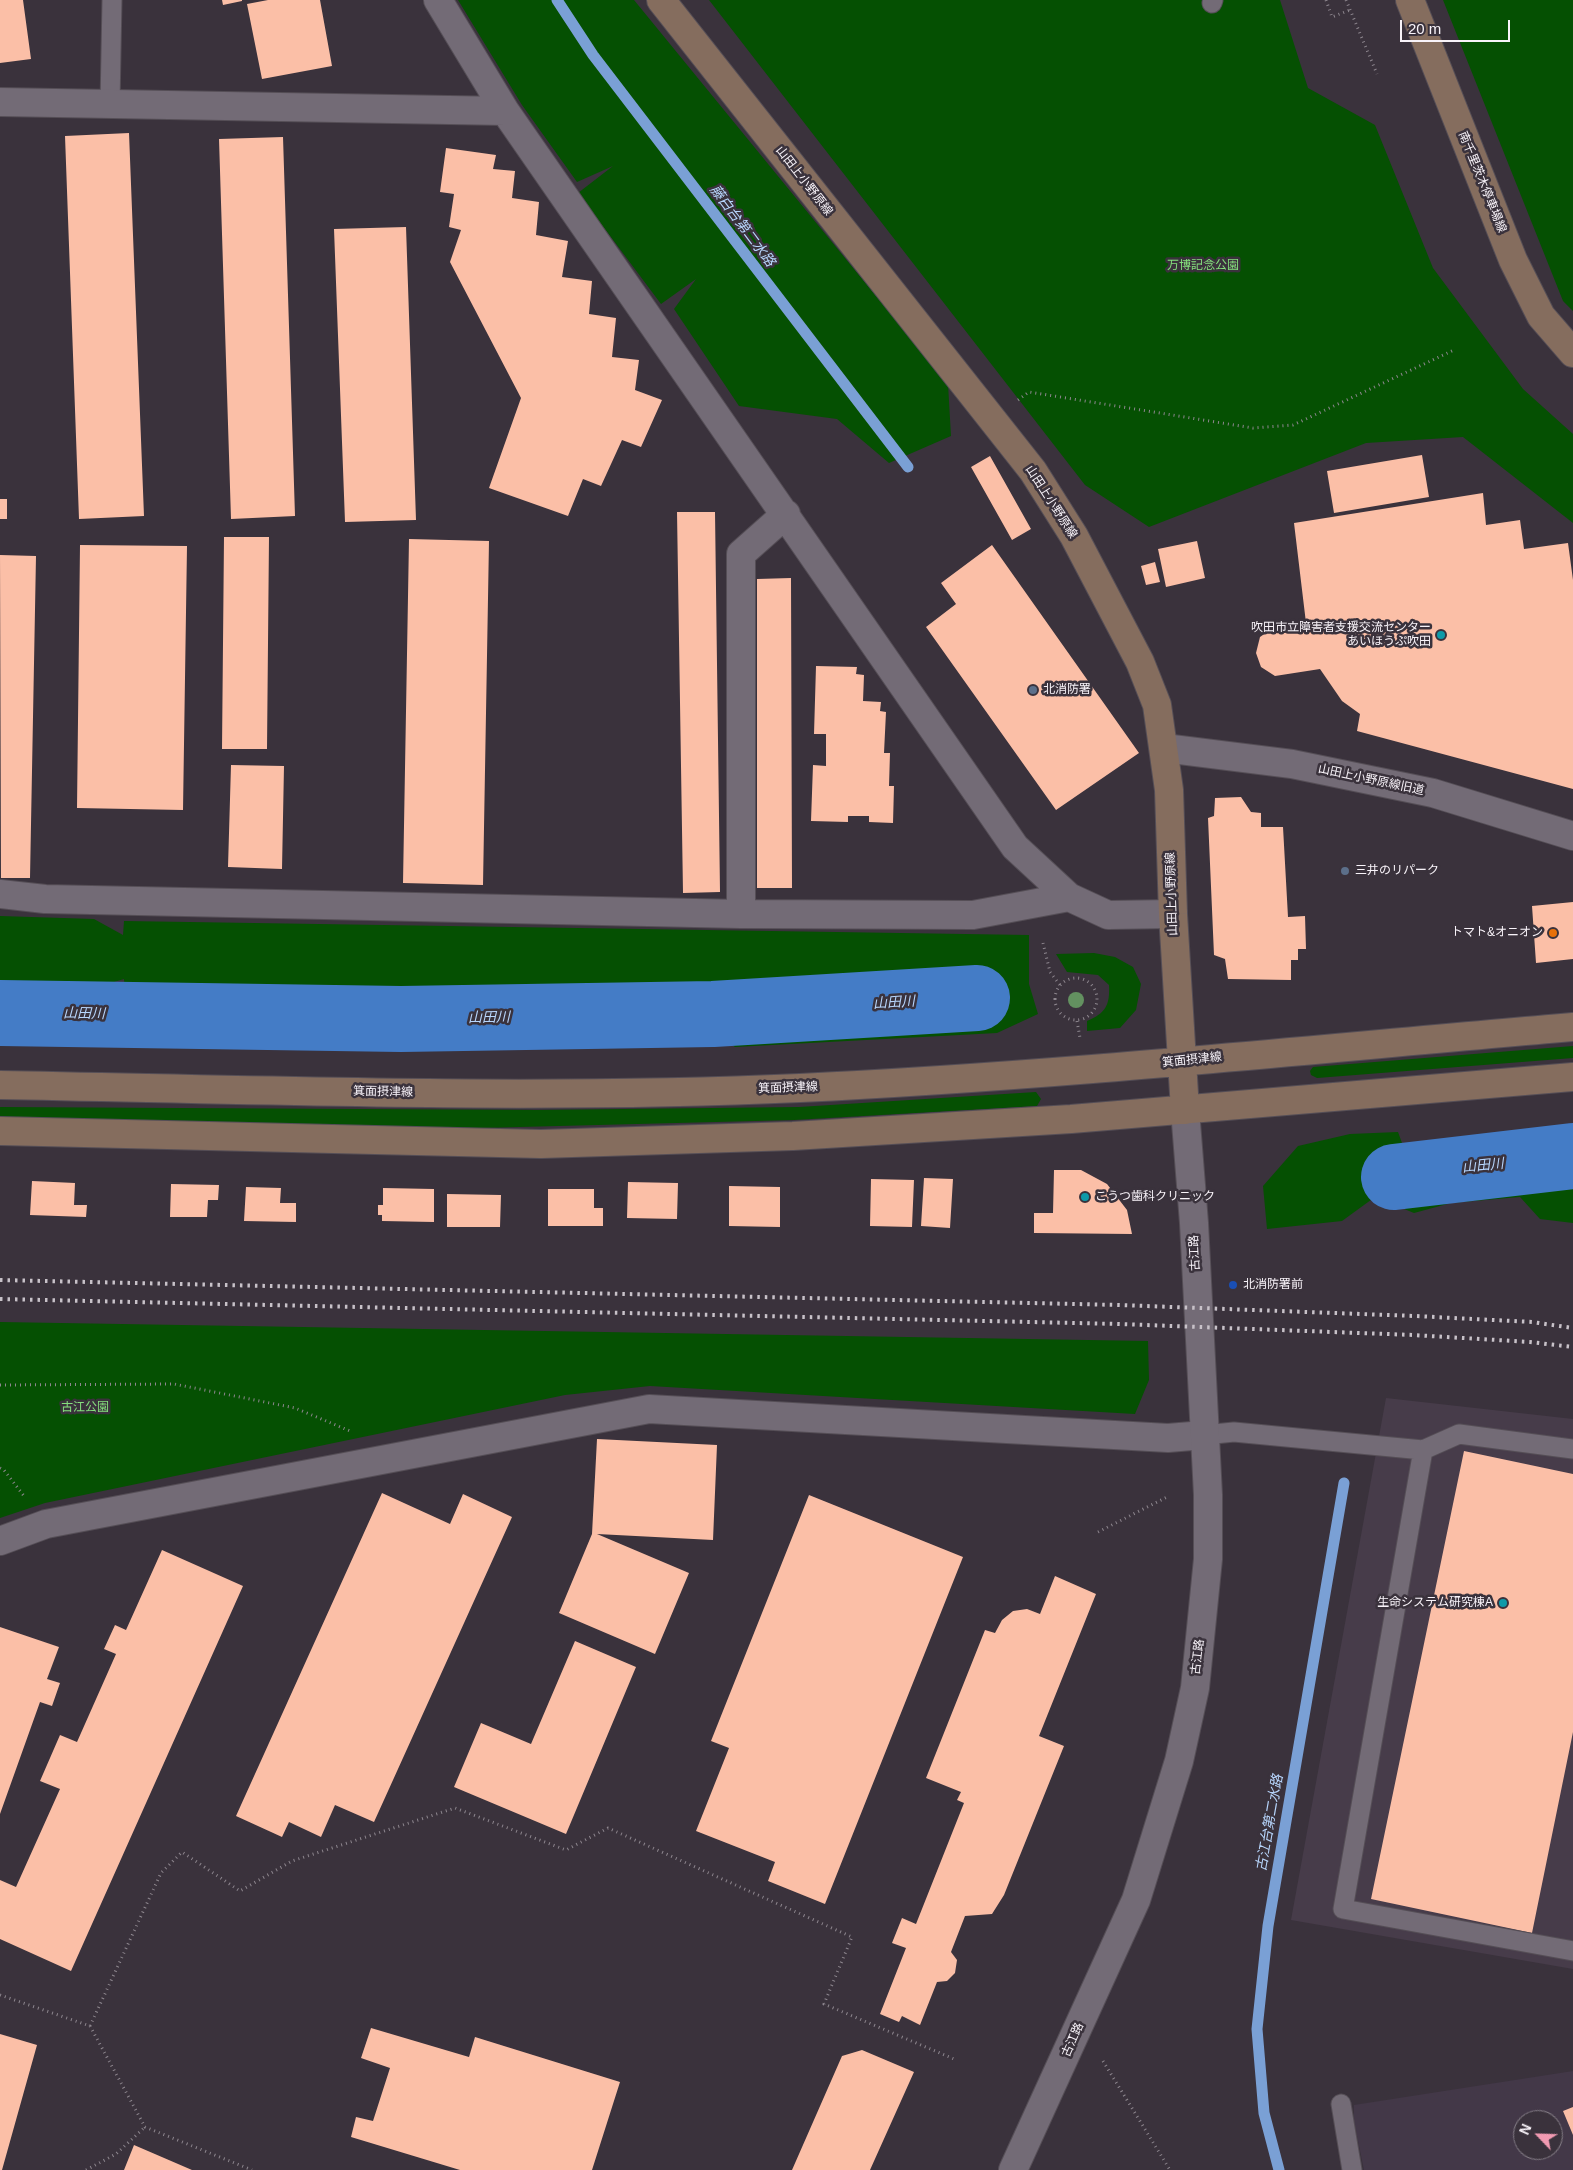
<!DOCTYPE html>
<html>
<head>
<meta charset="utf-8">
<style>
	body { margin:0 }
	#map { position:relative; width:1573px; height:2170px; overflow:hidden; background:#3a323c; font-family:Helvetica,sans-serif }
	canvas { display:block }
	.north { position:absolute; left:1513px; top:2110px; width:50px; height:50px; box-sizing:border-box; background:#3a323c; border:1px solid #867f88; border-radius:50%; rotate:294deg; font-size:14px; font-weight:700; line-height:20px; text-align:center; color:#f8f3f9 }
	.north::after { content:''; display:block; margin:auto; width:18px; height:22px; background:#f19ab2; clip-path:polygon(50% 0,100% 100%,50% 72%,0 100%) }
	.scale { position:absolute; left:1400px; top:20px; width:110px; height:22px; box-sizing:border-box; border:2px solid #f8f3f9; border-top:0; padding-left:6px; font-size:15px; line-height:18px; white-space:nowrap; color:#f8f3f9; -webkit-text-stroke:4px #3a323c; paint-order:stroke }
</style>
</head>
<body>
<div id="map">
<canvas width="1573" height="2170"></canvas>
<div class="north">N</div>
<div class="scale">20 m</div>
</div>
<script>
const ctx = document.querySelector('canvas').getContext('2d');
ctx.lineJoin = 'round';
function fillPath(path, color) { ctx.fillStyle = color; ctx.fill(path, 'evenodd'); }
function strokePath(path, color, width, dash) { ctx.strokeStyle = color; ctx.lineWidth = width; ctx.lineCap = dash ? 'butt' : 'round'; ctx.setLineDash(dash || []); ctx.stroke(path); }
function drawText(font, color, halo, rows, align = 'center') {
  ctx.font = font + ' Helvetica,"Noto Sans JP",sans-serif'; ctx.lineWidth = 5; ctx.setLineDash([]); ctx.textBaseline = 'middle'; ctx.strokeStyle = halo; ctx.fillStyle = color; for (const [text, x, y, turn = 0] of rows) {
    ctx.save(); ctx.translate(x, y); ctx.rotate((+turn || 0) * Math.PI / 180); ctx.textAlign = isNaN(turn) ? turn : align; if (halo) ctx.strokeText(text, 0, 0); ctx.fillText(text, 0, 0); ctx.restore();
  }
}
const built = new Path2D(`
	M1386,1398L1573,1419V1969L1291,1920Z`);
const education = new Path2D(`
	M1573,2071V2170H1364L1354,2121V2105ZM1523,2120H1553V2150H1523Z`);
const green = new Path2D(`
	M458,0H634L948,384L951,436L889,463L837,419L739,406L674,309L696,279L661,304L578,193L613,166L577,182L522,105Z
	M709,0H1280L1308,88L1375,125L1433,268L1523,389L1573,434V523L1463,437L1366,443L1149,527L1085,485Z
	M1443,0H1573V311L1563,301Z
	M0,916L94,919L123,935L124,921L1029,935V984L1038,1014L997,1033L735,1047L711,1029L722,997L865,989L408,995L125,992L124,979L84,991L0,988ZM910,972L934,973L930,983L892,1009L871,989H886Z
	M1094,953L1115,957L1133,967L1141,984L1136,1010L1120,1028L1087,1031V1021C1106,1013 1110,1005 1109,985L1098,975L1067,972L1056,954Z
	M1573,1046V1058L1317,1078L1311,1075L1310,1071L1313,1067Z
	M1036,1092L1041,1099L1037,1106L794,1120L480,1128L0,1120V1107L538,1110L799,1107Z
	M1398,1132L1410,1165L1573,1171V1223L1540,1219L1520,1197L1451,1203L1414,1213L1375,1197L1342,1221L1267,1229L1263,1186L1298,1146L1350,1134Z
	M0,1322L1148,1341L1149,1380L1135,1414L650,1386L565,1395L45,1503L0,1518Z`);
const stream = new Path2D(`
	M557,0L593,55L908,467
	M1279,2170L1264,2113L1257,2029L1268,1926L1344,1483`);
const river = new Path2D(`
	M0,1013L401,1019L713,1014L977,998
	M1394,1177L1573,1156`);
const building = new Path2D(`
	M0,0H23L31,59L0,63Z
	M222,0H242V1L223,5Z
	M268,0H320L332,66L262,79L247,4Z
	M129,133L144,516L79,519L65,136Z
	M283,137L295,516L231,519L219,139Z
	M446,148L496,155L493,169L515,171L512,198L539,202L536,235L568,241L562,277L592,281L589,314L616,318L612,357L639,360L635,390L662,400L641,447L622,440L601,486L583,479L568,516L489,488L521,398L450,262L461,230L449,227L454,194L440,192Z
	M406,227L416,520L345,522L334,229Z
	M1422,455L1429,497L1334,513L1327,471Z
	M990,456L1031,529L1012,540L971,467Z
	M1483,493L1486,525L1520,520L1524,549L1568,543L1573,580V789L1357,731L1360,714L1342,701L1320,669L1275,676L1261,667L1256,653L1260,637L1273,628L1306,623L1294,523Z
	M0,499H7V519H0Z
	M677,512H715L720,892L683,893Z
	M224,537H269L267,749H222Z
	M409,539L489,541L483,885L403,883Z
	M1197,541L1205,578L1166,587L1158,549Z
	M80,545L187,546L183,810L77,808Z
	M992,545L1139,753L1056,810L926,627L956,604L941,583Z
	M0,555L36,556L30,878H1Z
	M1155,562L1160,582L1146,585L1141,566Z
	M791,578L792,888H757V579Z
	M816,666L857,667L856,674L864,675L863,701L881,702L880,711L886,712L884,753H890L889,786H894L893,823L869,822V816H848V822L811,821L813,765L826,766V734H814Z
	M231,765L284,766L282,869L228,867Z
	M1241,797L1251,812L1261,813V827H1283L1288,917L1305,916L1306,949H1298V960H1291V980L1228,979L1225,959L1214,955L1208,818L1214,816L1215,798Z
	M1573,902V959L1536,963L1532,906Z
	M1054,1170H1081L1107,1184L1127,1210L1132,1234L1034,1233V1213H1053Z
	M924,1178L953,1179L950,1228L921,1226Z
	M871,1179L914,1180L912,1227L870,1226Z
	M32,1181L75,1183L74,1205H87L86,1217L30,1215Z
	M628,1182L678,1183L677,1219L627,1218Z
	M171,1184L219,1185L218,1200H208L207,1217H170Z
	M729,1186L780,1187V1227L729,1226Z
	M246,1187L281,1188L280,1203H296V1222L244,1221Z
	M383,1188L434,1189V1222L382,1221V1215H378V1205H383Z
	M548,1189H594V1208H603V1226H548Z
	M447,1194L501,1195L500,1227H447Z
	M597,1439L717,1445L713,1540L597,1534L689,1573L655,1654L559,1613L592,1534Z
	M1464,1451L1573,1474V1732L1532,1933L1371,1899Z
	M382,1493L450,1524L463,1494L512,1517L374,1822L335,1805L321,1837L289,1822L282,1837L236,1816Z
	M809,1495L963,1557L825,1904L768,1881L775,1862L696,1831L729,1748L711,1741Z
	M162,1550L243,1586L71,1971L0,1939V1880L16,1887L60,1789L40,1781L60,1735L77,1742L116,1654L104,1649L115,1625L126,1630Z
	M1055,1576L1096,1594L1039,1736L1064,1746L1004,1895L992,1914L965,1916L951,1952L957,1960L955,1973L947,1981L937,1982L920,2025L902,2016L899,2022L880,2014L906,1948L892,1943L902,1918L916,1924L964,1803L957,1800L961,1792L926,1778L985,1630L995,1633L1002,1620L1013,1611L1027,1609L1040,1614Z
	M0,1627L59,1647L47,1679L60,1683L52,1706L40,1702L0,1814Z
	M575,1641L636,1667L566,1834L454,1787L481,1723L531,1744Z
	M371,2028L469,2057L475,2037L620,2082L592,2170H460L351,2137L356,2117L373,2121L390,2068L361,2058Z
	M0,2034L37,2045L2,2170H0Z
	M862,2050L914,2072L870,2170H792L842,2056Z
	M1573,2107V2135L1563,2111Z
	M134,2145L192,2170H124Z`);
const path = new Path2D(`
	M1326,0L1332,17L1350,10
	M1346,0L1377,74
	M1018,400L1029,392L1253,428L1293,425L1454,350
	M1043,943L1050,972L1060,985
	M1055 999a21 21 0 1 1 42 0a21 21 0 1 1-42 0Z
	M1077,1021L1080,1038
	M0,1385L174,1384L295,1408L350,1431
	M0,1468L4,1470L24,1496
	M1098,1532L1169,1496
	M0,1995L90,2026L145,2127L252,2170
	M90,2026L161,1873L182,1852L240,1891L292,1861L455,1808L566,1850L608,1828L852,1937L824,2004L954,2059
	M1103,2061L1170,2170
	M86,2170L116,2154L145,2127`);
const service = new Path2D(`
	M1212,3L1213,0
	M110,104L112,0
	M1204,1435L1234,1432L1423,1450L1343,1909L1573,1951
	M1423,1450L1459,1434L1573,1449
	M1341,2104L1352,2170`);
const minor = new Path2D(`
	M438,0L505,111L1015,847L1069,897L1108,915L1173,914
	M0,102L505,111
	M1164,748L1292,764L1433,793L1573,836
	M0,894L45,899L741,914L973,915L1069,897
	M741,914V554L786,514
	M0,1541L46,1524L649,1409L1168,1438L1204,1435`);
const tertiary = new Path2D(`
	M1013,2170L1136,1900L1179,1761L1195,1688L1208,1559V1495L1194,1223L1185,1110`);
const secondary = new Path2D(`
	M661,0L1033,471L1074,536L1140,662L1157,705L1169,790L1173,914L1185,1110
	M1410,0L1513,260L1541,316L1573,353
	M0,1085C266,1090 533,1100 800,1088C1058,1076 1315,1049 1573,1027
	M0,1131L541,1144L793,1136L1071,1119L1573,1077`);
const rail = new Path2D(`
	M0,1280L1119,1305L1415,1316L1532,1322L1573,1328
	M0,1299L1119,1324L1413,1335L1530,1342L1573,1347`);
const trees = [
	[1076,1000]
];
const markers = [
	[1441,635,5,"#0f9aa8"],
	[1033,690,5,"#5c6f8a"],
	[1345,871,5,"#5c6f8a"],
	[1553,933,5,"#e8710a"],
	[1085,1197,5,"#0f9aa8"],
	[1233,1285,5,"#1a4fb4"],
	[1503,1603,5,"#0f9aa8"]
];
const streetNames = [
	["山田上小野原線",804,181,52],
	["南千里茨木停車場線",1482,182,68],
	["山田上小野原線",1051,502,57],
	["山田上小野原線旧道",1371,780,12],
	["山田上小野原線",1172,894,-92],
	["箕面摂津線",1192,1060,-6],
	["箕面摂津線",788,1088,-2],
	["箕面摂津線",383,1092,1],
	["古江路",1195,1253,-93],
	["古江路",1198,1657,-83],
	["古江路",1073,2040,-66]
];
const parkNames = [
	["万博記念公園",1203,266],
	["古江公園",85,1408]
];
const poiNames = [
	["吹田市立障害者支援交流センター",1431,628,"right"],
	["あいほうぷ吹田",1431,642,"right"],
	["北消防署",1043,690],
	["三井のリパーク",1355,871],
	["トマト&オニオン",1543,933,"right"],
	["こうつ歯科クリニック",1095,1197],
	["北消防署前",1243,1285],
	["生命システム研究棟A",1493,1603,"right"]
];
const waterNames = [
	["藤白台第二水路",742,226,53],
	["山田川",894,1003,-4],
	["山田川",84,1014,1],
	["山田川",489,1018,-1],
	["山田川",1483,1166,-6],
	["古江台第二水路",1270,1823,-80]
];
fillPath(built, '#473c4a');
fillPath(education, '#433848');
fillPath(green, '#055002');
strokePath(stream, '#7aa0d5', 11);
strokePath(river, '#447cc6', 66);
fillPath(building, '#fbbfa7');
strokePath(service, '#554e56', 21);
strokePath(minor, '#554e56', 30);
strokePath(tertiary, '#554e56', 30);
strokePath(secondary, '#554e56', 30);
strokePath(path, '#8e878f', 3, [1, 4]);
strokePath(service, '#736b76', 19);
strokePath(minor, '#736b76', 28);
strokePath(tertiary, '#736b76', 28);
strokePath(secondary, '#856d5e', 28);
strokePath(rail, '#c8c2c9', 4, [2.5, 5]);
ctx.fillStyle = '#639160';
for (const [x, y] of trees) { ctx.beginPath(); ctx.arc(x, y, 8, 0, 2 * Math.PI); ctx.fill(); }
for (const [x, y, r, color] of markers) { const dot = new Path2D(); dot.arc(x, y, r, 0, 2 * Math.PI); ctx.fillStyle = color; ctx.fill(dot); strokePath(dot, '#3a323c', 2); }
drawText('12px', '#f8f3f9', '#3a323c', streetNames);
drawText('12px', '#85df7d', '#3a323c', parkNames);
drawText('12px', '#f8f3f9', '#3a323c', poiNames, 'left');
drawText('italic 14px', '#b7d5fc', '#3a323c', waterNames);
</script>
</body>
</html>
